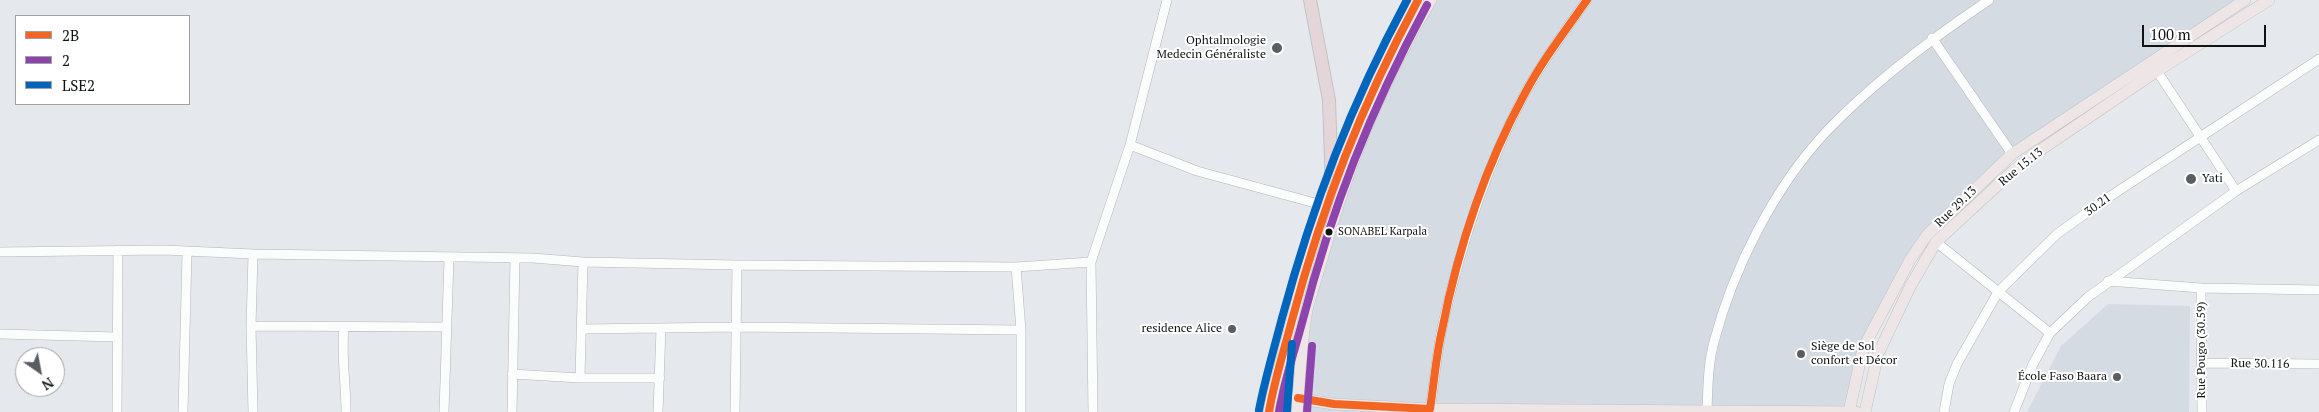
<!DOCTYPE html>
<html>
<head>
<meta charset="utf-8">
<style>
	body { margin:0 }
	#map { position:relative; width:2319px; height:412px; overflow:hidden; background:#e5e8ec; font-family:"PT Serif",serif }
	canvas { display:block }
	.legend { position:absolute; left:15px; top:15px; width:175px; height:90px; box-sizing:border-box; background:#fff; border:1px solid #a0a1a1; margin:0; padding:6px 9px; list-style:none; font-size:15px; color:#111315 }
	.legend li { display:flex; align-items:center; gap:10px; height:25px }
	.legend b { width:25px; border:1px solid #a0a1a1 }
	.north { position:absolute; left:15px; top:347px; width:50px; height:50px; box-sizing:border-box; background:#fff; border:1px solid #a0a1a1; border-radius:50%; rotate:147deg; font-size:14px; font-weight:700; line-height:20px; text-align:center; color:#111315 }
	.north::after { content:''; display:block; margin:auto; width:18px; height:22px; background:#5b5e60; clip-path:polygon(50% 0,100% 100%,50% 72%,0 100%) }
	.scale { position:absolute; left:2142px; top:25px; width:124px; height:22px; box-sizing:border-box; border:2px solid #111315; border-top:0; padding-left:6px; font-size:15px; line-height:18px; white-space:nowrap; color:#111315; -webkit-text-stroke:4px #fff; paint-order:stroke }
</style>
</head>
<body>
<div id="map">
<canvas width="2319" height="412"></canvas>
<ul class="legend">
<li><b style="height:6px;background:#f26522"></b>2B</li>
<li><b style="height:6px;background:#8e44ad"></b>2</li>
<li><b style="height:6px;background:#0065bd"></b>LSE2</li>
</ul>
<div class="north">N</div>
<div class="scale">100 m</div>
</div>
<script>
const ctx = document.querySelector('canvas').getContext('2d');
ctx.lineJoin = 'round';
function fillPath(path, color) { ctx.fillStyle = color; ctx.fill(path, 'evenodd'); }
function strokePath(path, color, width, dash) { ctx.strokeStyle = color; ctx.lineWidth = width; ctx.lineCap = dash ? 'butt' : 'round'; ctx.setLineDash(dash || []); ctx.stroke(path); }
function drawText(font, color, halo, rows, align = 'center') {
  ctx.font = font + ' "PT Serif",serif'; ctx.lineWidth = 4; ctx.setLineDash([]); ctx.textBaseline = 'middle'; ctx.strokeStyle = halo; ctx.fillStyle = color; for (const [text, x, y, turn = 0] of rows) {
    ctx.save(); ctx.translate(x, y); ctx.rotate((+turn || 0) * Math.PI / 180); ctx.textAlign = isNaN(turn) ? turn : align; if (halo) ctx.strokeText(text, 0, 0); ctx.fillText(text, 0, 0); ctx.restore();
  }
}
const built = new Path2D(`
	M1431,0H2244L2012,154L1927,235L1862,353L1849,412H1297L1301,350L1352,162Z
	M2108,304L2190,306L2189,412H2027L2061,346Z`);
const minor = new Path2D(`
	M1932,38L2012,154
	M2155,68L2236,191
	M1130,145L1197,171L1326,206
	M1936,242L2050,333
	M0,252L164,250L253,254L533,258L583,262L737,265L1016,267L1091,262
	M1016,267L1021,330V412
	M2108,281L2201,288L2319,290
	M2201,288L2202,412
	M251,326L446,327
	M344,327C341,355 346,383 346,412
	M582,329L736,327L1021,330
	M0,334L118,337
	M2201,363L2319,364
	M512,374L580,378H660
	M580,378L583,262
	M1430,409C1435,379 1437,348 1444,319C1462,242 1487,165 1524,95C1542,62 1565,30 1587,0
	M1707,409C1708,387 1708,363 1714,342C1733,269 1774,188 1825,133C1873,82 1931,39 1989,0
	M117,412L118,250
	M183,412L187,253
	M253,412L251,326L253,254
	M444,412L449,258
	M512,412L515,258
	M658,412L661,328
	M735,412L737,265
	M1093,412L1091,262L1130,145L1167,0
	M1944,412L1949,384L1957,364L1998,292L2057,234L2103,201L2319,59
	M2014,412L2033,364L2050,333L2088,297L2236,191L2319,140`);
const major = new Path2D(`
	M1272,395L1334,404L1430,409L1856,412
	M1269,412L1272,395C1291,327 1307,257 1331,190C1354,125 1385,61 1418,0
	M1297,412C1300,378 1301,344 1307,310C1311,293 1317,276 1322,259C1347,167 1382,81 1431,0
	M1849,412L1862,353L1869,337L1910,260L1927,235L2012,154L2245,0
	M1865,412L1878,354L1911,285L1936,242L2014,170L2039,151L2157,71L2269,0`);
const highway = new Path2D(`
	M1310,0L1329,100L1332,189`);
const bus1 = new Path2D(`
	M1298,398L1334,404L1430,409C1434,383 1436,356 1442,330C1458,249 1485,167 1524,95C1542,61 1565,31 1587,0
	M1269,412C1274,381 1284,351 1292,320C1323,204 1361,106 1418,0`);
const bus2 = new Path2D(`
	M1279,412C1284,382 1294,353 1302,323C1332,207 1370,111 1427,5
	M1307,412L1312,346`);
const bus3 = new Path2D(`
	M1259,410C1265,379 1274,349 1282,318C1313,204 1351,104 1407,0
	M1287,411L1292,344`);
const markers = [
	[1277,48,6,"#5b5e60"],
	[2191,179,6,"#5b5e60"],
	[1329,232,4.5,"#111315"],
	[1232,329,5,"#5b5e60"],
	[1801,354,5,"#5b5e60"],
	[2117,377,5,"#5b5e60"]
];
const busNames = [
	["SONABEL Karpala",1338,232]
];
const poiNames = [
	["Ophtalmologie",1266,41],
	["Medecin Généraliste",1266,55],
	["Yati",2202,179,"left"],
	["residence Alice",1222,329],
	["Siège de Sol",1811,347,"left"],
	["confort et Décor",1811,361,"left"],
	["École Faso Baara",2107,377]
];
const streetNames = [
	["Rue 15.13",2021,167,-39],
	["30.21",2098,205,-36],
	["Rue 29.13",1956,207,-44],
	["Rue Pougo (30.59)",2202,350,-90],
	["Rue 30.116",2260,364,1]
];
fillPath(built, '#d4dbe3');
strokePath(minor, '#b4b6b9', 10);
strokePath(major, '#c1c3c4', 12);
strokePath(highway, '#c1c3c4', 14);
strokePath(minor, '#fbfcfc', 9);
strokePath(major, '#eee5e7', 11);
strokePath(highway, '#e4d6d8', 12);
strokePath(bus1, '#f26522', 8);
strokePath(bus2, '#8e44ad', 8);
strokePath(bus3, '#0065bd', 8);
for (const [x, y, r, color] of markers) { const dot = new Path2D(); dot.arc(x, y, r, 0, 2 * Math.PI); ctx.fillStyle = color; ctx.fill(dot); strokePath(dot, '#fff', 2); }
drawText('11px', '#111315', '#fff', busNames, 'left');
drawText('12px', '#111315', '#fff', poiNames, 'right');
drawText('12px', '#111315', '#fff', streetNames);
</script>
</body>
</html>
